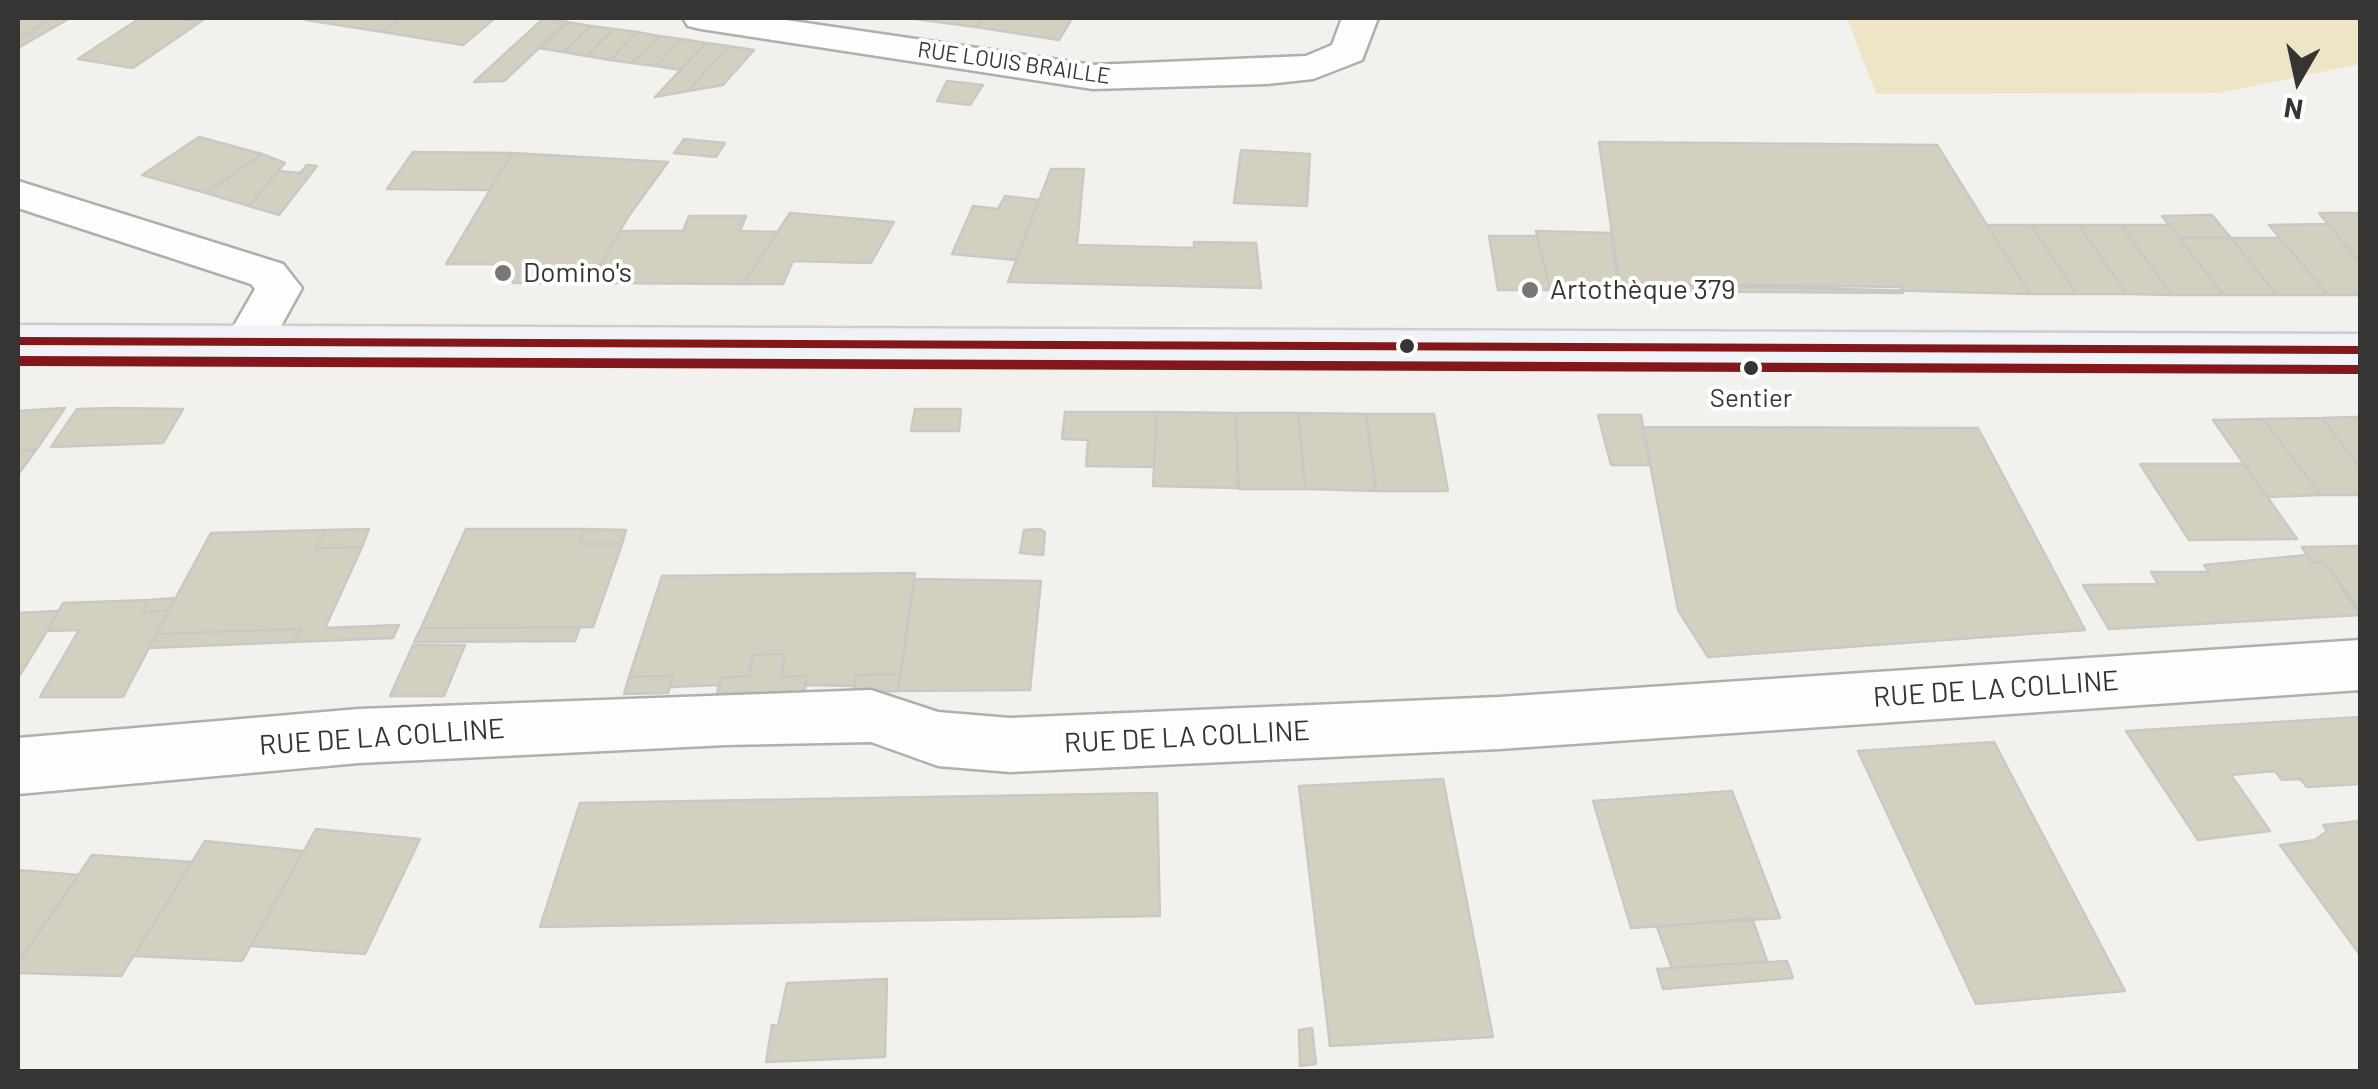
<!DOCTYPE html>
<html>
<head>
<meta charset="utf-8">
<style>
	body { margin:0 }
	#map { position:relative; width:2378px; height:1089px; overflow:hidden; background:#f2f1ee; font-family:Barlow,sans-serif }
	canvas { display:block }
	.frame { position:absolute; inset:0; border:20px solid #363533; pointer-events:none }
	.north { position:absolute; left:2248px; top:30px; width:100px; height:100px; -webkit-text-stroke:8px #fff; paint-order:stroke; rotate:189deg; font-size:28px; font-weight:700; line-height:40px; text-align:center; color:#363533 }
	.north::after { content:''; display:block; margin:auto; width:35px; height:45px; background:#363533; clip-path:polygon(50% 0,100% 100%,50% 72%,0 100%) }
</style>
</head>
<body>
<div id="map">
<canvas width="2378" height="1089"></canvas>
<div class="frame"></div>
<div class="north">N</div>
</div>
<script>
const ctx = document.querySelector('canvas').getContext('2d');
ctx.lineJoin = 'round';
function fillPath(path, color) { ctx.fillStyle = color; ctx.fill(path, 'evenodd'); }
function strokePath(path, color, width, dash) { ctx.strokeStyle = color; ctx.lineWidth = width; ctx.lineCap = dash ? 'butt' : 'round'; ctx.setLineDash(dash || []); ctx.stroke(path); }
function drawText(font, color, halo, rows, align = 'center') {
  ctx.font = font + ' Barlow,sans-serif'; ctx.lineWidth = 8; ctx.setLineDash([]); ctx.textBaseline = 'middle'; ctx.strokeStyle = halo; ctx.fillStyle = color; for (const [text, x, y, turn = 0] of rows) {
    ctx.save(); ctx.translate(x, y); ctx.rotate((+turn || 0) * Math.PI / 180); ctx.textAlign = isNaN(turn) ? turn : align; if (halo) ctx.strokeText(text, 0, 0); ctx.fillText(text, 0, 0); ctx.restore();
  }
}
const green = new Path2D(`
	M1847,18H2360V64L2219,93L1876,94Z`);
const building = new Path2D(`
	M18,18H52L18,39Z
	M52,18H70L18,48V39Z
	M140,18L203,20L133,68L78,59Z
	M309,18H402L383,32L306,20Z
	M402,18H495L463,45L383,32Z
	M544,18L567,22L504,81L474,82Z
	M907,18H983L976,27Z
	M983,18H1072L1059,40L976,27Z
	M567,22L591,26L563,52L539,48Z
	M591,26L614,29L586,56L563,52Z
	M614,29L637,32L610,60L586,56Z
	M637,32L659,36L632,63L610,60Z
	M659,36L682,39L656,66L632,63Z
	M682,39L706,43L680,70L656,66Z
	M706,43L729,46L688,91L655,97Z
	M729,46L754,50L723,85L688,91Z
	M947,81L983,85L970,105L937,101Z
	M199,137L262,154L206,193L142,175Z
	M684,139L725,143L716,157L674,153Z
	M1599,142L1937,145L2030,294L1619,283Z
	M1241,150L1310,154L1307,206L1234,203Z
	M413,152L512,153L490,190L387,189Z
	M512,153L668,162L628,217L590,283H514L493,264H446Z
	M262,154L285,163L249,206L206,193Z
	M307,165L317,166L279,215L249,206L278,171L300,173Z
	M1051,169H1084L1077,245L1194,248V242L1256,243L1261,288L1008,282Z
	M1005,196L1039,200L1016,260L952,254L973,206L998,209Z
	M790,213L894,222L871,263L793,261L783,284H743Z
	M2319,213H2360V263L2328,224Z
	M2212,215L2231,238H2179L2162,216Z
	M689,216H746L740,231L778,232L743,284L590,283L620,231H683Z
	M2328,224L2360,263V295H2328L2269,225Z
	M1987,225H2031L2077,294H2030Z
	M2031,225H2079L2127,294H2077Z
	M2079,225H2121L2172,295L2127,294Z
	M2121,225H2169L2224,295H2172Z
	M1536,231L1611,233L1619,291L1550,290Z
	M1489,236H1537L1550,290H1498Z
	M2179,238H2231L2277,295H2224Z
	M2231,238H2280L2328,295H2277Z
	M1619,283L1901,287L1903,293L1619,291Z
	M65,408L36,450H18V411Z
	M77,409L114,408L183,409L163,443L51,447Z
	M915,409H961L959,431H911Z
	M1065,412H1157L1154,467L1086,466L1088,440L1062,439Z
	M1157,412L1236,413L1238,488L1153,486Z
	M1236,413H1298L1305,489H1239Z
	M1298,413L1366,414L1376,491L1305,489Z
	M1366,414H1434L1448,491H1376Z
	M1598,415H1641L1650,465H1611Z
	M2353,417H2360V468L2322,418Z
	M2322,418L2360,468V495H2321L2263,419Z
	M2263,419L2321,495L2267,497L2213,420Z
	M1643,427L1978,428L2085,630L1708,657L1678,610Z
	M18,450H36L20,472H18Z
	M2140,464H2244L2297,539L2189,540Z
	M369,529L362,547L316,548L325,530Z
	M466,529H585L579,544H622L593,627L421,628Z
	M585,529L626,530L622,544H579Z
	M1040,529L1045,532L1043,555L1020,553L1024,530Z
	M325,530L316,548L362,547L325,628L399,625L393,638L293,642L301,629L156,634L211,533Z
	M2359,546H2360V611L2325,562L2312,563L2302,547Z
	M2307,555L2312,563L2325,562L2360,615L2109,629L2083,585L2158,584L2151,572H2209L2204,565Z
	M915,573L901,674L856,675L855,686L805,685L808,676L781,677L785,654L753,655L749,676L721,678L720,685L670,687L673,676L629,677L662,576Z
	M914,579L1041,581L1030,690L898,691Z
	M175,598L169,610L143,612L149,600Z
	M149,600L143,612L169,610L123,697H40L79,630L47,631L63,603Z
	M58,611L47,631L18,678V613Z
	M580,627L575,641L414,642L421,628Z
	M301,629L293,642L149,648L156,634Z
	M413,645H465L444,696H390Z
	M785,654L781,677L808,676L804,692L717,693L721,678L749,676L753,655Z
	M901,674L898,691L853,692L856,675Z
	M673,676L668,693L624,694L629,677Z
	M2360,717V784L2307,787L2300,779L2282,780L2275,771L2231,775L2270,831L2198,840L2126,731Z
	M1994,742L2125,991L1976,1004L1858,751Z
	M1443,779L1493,1037L1330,1046L1299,786Z
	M1732,791L1780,918L1631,928L1593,801Z
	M1157,793L1160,916L540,927L580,803Z
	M2360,821V955L2280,845L2315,840L2327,831L2323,825Z
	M316,829L420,839L365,954L251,946Z
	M205,841L303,851L242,961L134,956Z
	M92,855L192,862L121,976L18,973V963Z
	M18,870L79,875L18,963Z
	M1752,918L1767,961L1672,968L1657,927Z
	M1787,961L1793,978L1663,989L1657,969Z
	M887,979L885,1057L766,1062L772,1025L778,1026L787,983Z
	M1312,1028L1316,1064L1300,1066L1299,1030Z`);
const minor = new Path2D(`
	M683,18H772L1093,65L1306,56L1332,45L1342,18H1378L1362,60L1313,79L1267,84L1093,89L701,29L688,26Z
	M18,181L283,264L302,288L266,353L249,357L232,353L225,341L255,289L251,284L18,208Z
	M2360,640V690L1499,749L1010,772L938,766L871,742L726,745L359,763L18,794V738L359,709L871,690L938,712L1010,718L1499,697Z`);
const major = new Path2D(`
	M18,325L2360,334V366L18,357Z`);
const bus1 = new Path2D(`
	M18,337L2360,346V354L18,345Z`);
const bus2 = new Path2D(`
	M18,356L2360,365V374L18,366Z`);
const markers = [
	[503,273,10,"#787774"],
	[1530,290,10,"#787774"],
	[1407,346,9,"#363533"],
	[1751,368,9,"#363533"]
];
const farStreetnames = [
	["RUE LOUIS BRAILLE",1014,63,8]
];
const busNames = [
	["Sentier",1751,398]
];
const poiNames = [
	["Domino's",523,273],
	["Artothèque 379",1550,290]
];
const streetNames = [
	["RUE DE LA COLLINE",1996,689,-4],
	["RUE DE LA COLLINE",382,737,-4],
	["RUE DE LA COLLINE",1187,737,-3]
];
fillPath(green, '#eee5c7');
fillPath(building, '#d4d0c0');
strokePath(building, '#c9c8c5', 2.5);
strokePath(minor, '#b0afad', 5);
strokePath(major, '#cececc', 5);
fillPath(minor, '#fdfdfc');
fillPath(major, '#eff2f6');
fillPath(bus1, '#83171b');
fillPath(bus2, '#83171b');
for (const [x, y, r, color] of markers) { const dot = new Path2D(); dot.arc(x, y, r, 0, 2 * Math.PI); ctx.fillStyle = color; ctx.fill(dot); strokePath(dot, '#fff', 4); }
drawText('22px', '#363533', '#fff', farStreetnames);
drawText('26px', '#363533', '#fff', busNames);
drawText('28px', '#363533', '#fff', poiNames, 'left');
drawText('28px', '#363533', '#fff', streetNames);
</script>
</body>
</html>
